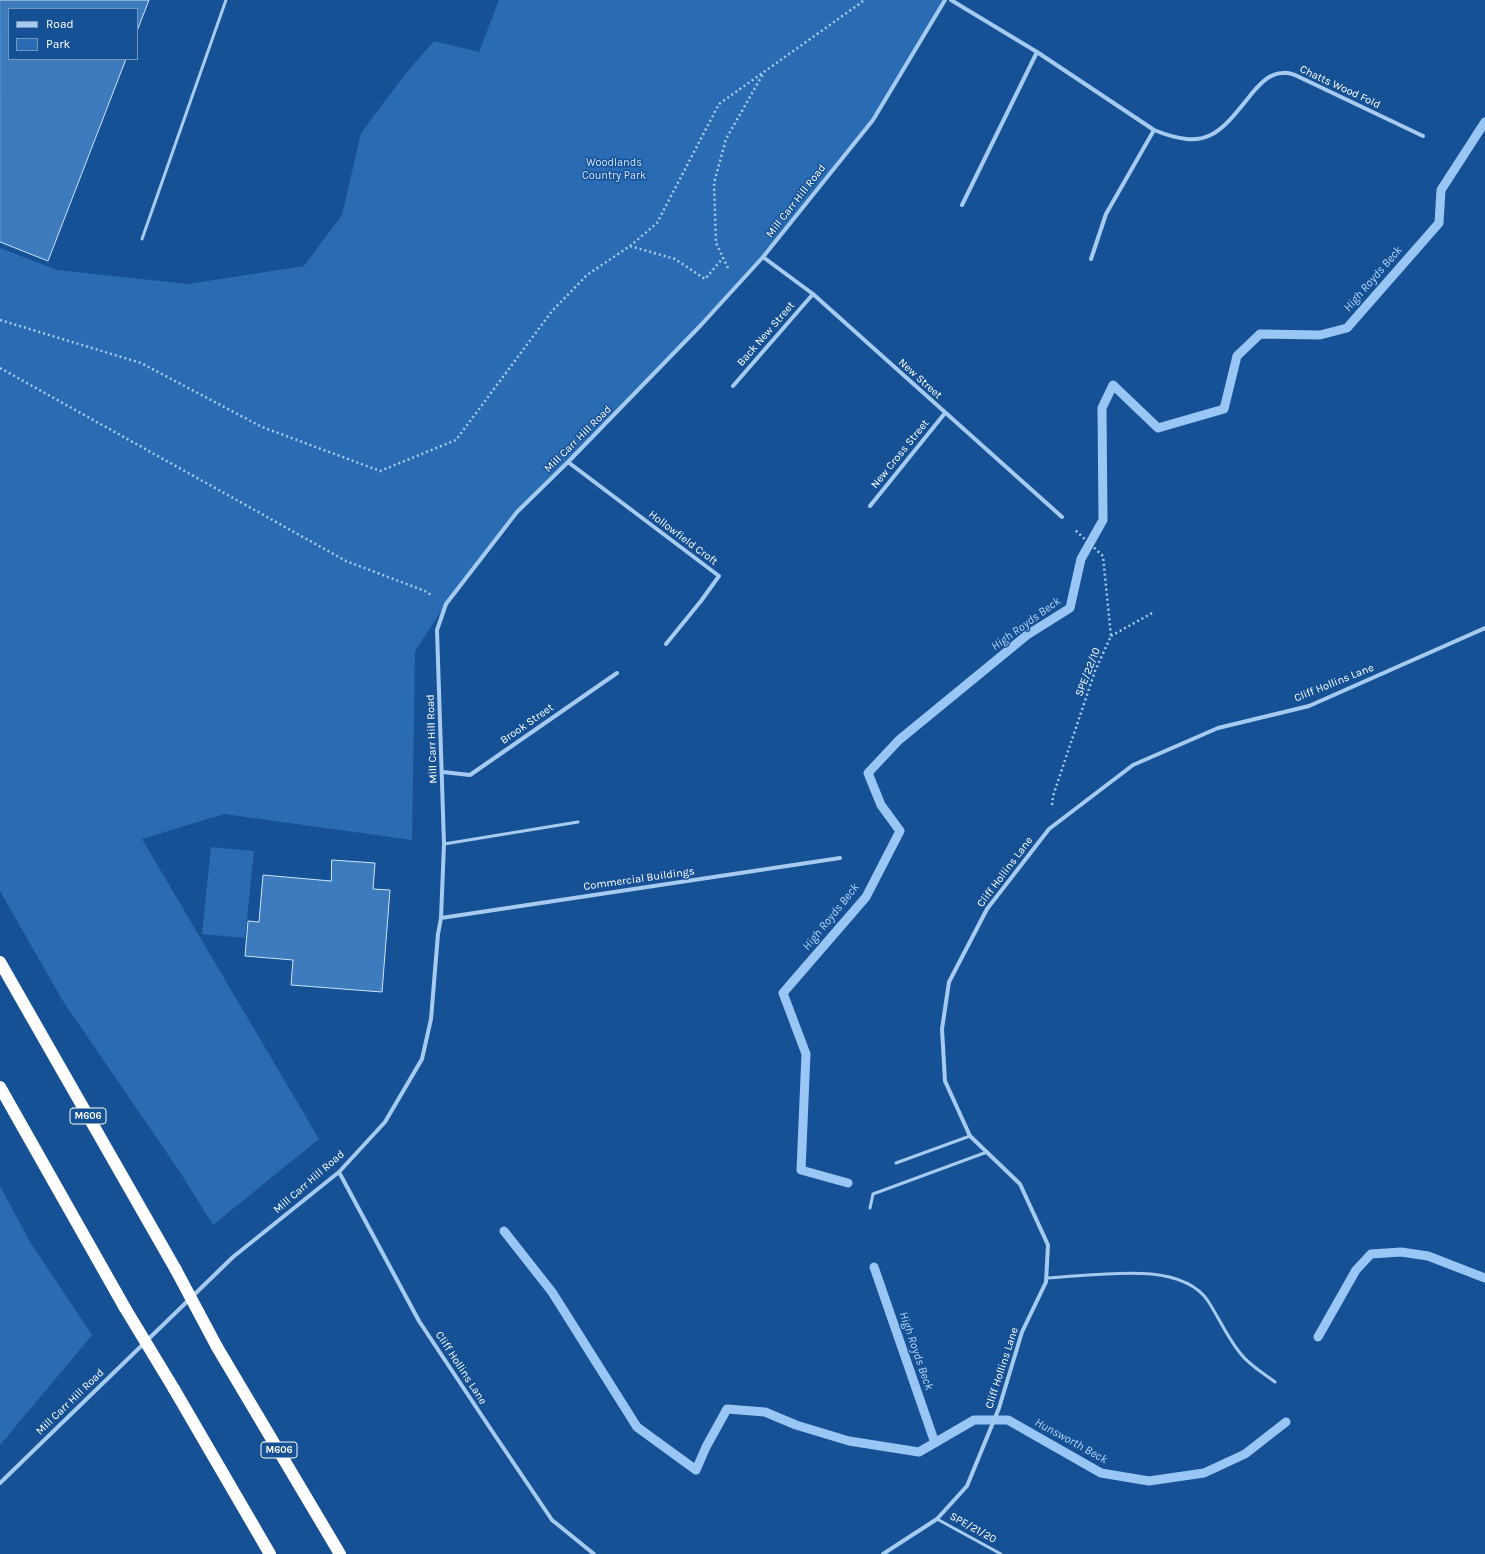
<!DOCTYPE html>
<html>
<head>
<meta charset="utf-8">
<style>
	body { margin:0 }
	#map { position:relative; width:1485px; height:1554px; overflow:hidden; background:#165195; font-family:Karla,sans-serif }
	canvas { display:block }
	.legend { position:absolute; left:8px; top:8px; width:130px; height:52px; box-sizing:border-box; background:#165195; border:1px solid #7397bf; margin:0; padding:5px 7px; list-style:none; font-size:12px; color:#fff }
	.legend li { display:flex; align-items:center; gap:8px; height:20px }
	.legend b { width:20px; border:1px solid #7397bf }
</style>
</head>
<body>
<div id="map">
<canvas width="1485" height="1554"></canvas>
<ul class="legend">
<li><b style="height:5px;background:#a6cbf1"></b>Road</li>
<li><b style="height:11px;background:#296cb4"></b>Park</li>
</ul>
</div>
<script>
const ctx = document.querySelector('canvas').getContext('2d');
ctx.lineJoin = 'round';
function fillPath(path, color) { ctx.fillStyle = color; ctx.fill(path, 'evenodd'); }
function strokePath(path, color, width, dash) { ctx.strokeStyle = color; ctx.lineWidth = width; ctx.lineCap = dash ? 'butt' : 'round'; ctx.setLineDash(dash || []); ctx.stroke(path); }
function drawText(font, color, halo, rows, align = 'center') {
  ctx.font = font + ' Karla,sans-serif'; ctx.lineWidth = 3; ctx.setLineDash([]); ctx.textBaseline = 'middle'; ctx.strokeStyle = halo; ctx.fillStyle = color; for (const [text, x, y, turn = 0] of rows) {
    ctx.save(); ctx.translate(x, y); ctx.rotate((+turn || 0) * Math.PI / 180); ctx.textAlign = isNaN(turn) ? turn : align; if (halo) ctx.strokeText(text, 0, 0); ctx.fillText(text, 0, 0); ctx.restore();
  }
}
const green = new Path2D(`
	M499,0H945L873,120L763,257L701,325L517,512L446,604L415,651L412,840L224,814L142,839L319,1139L213,1225L180,1172L63,1001L0,891V248L57,270L188,284L304,266L342,215L361,133L407,72L434,41L479,52Z
	M211,847L254,851L245,938L202,934Z
	M0,1186L30,1242L92,1335L0,1445Z`);
const stream = new Path2D(`
	M848,1183L801,1170L806,1054L783,993L866,897L900,831L881,805L868,773L899,740L1027,635L1070,608L1081,559L1103,520L1102,408L1113,385L1158,428L1224,409L1237,356L1260,334L1320,335L1347,328L1439,223L1441,190L1485,122
	M504,1231L552,1292L637,1427L696,1470L706,1447L727,1409L765,1412L796,1425L849,1441L919,1452L974,1420H1008L1101,1473L1149,1481L1204,1473L1245,1454L1286,1422
	M874,1267L935,1443
	M1318,1337L1356,1270L1371,1254L1401,1252L1428,1256L1485,1278`);
const building = new Path2D(`
	M0,0H149L137,31V9H9V59H126L48,261L0,242Z
	M332,860L375,863L373,889L390,890L382,992L291,985L293,960L245,956L248,921L259,922L263,875L331,881Z`);
const path = new Path2D(`
	M630,246L675,259L705,279L723,258
	M728,268L716,243L714,183L726,139L763,74
	M0,320L141,363L262,427L380,471L456,440L552,311L587,275L630,246L657,223L719,104L862,2L863,0
	M0,368L346,561L425,591L431,595
	M1111,636L1154,612
	M1052,805L1053,796L1095,671L1111,636L1103,556L1074,529`);
const lane = new Path2D(`
	M142,239L226,0
	M444,844L578,822
	M896,1163L970,1136
	M870,1208L873,1194L987,1152
	M1046,1278C1091,1277 1179,1258 1208,1301C1219,1318 1227,1337 1240,1353C1249,1365 1263,1373 1275,1382
	M937,1519L1001,1554`);
const street = new Path2D(`
	M951,0L1037,52L1154,130C1208,152 1220,133 1253,92C1261,83 1270,73 1283,73C1287,72 1292,74 1295,75L1423,136
	M962,205L1037,52
	M763,257L813,294L1062,517
	M1091,259L1106,214L1154,130
	M733,386L813,294
	M568,462L719,576L701,601L666,644
	M870,506L945,413
	M443,772L470,775L617,673
	M441,918L840,858
	M339,1172L419,1321L494,1434L552,1520L594,1554
	M0,1483L233,1257L339,1172L385,1122L422,1059L431,1019L438,934L441,918L444,844L437,630L446,604L517,512L568,462L701,325L763,257L873,120L945,0
	M883,1554L937,1519L967,1486L999,1408L1022,1332L1046,1282L1048,1245L1020,1184L970,1136L945,1081L942,1029L949,982L987,909L1049,829L1133,765L1218,728L1309,706L1485,628`);
const highway = new Path2D(`
	M0,962L176,1270
	M0,1087L125,1308
	M217,1347L340,1554
	M174,1389L270,1554`);
const highwayBridge = new Path2D(`
	M176,1270L217,1347
	M125,1308L174,1389`);
const shields = [
	[88,1116,36],
	[279,1450,36]
];
const shieldNames = [
	["M606",88,1116],
	["M606",279,1450]
];
const streetNames = [
	["Chatts Wood Fold",1340,87,25],
	["Mill Carr Hill Road",796,201,-52],
	["Back New Street",766,334,-49],
	["New Street",920,379,42],
	["Mill Carr Hill Road",578,439,-45],
	["New Cross Street",900,454,-51],
	["Hollowfield Croft",683,538,37],
	["SPE/22/10",1088,672,-69],
	["Cliff Hollins Lane",1334,683,-22],
	["Brook Street",527,724,-35],
	["Mill Carr Hill Road",432,739,-92],
	["Cliff Hollins Lane",1005,872,-53],
	["Commercial Buildings",639,879,-8],
	["Mill Carr Hill Road",309,1182,-41],
	["Cliff Hollins Lane",461,1368,57],
	["Cliff Hollins Lane",1002,1368,-72],
	["Mill Carr Hill Road",70,1402,-44],
	["SPE/21/20",973,1528,29]
];
const parkNames = [
	["Woodlands",614,163],
	["Country Park",614,176]
];
const waterNames = [
	["High Royds Beck",1373,279,-49],
	["High Royds Beck",1026,624,-36],
	["High Royds Beck",831,917,-51],
	["High Royds Beck",916,1351,71],
	["Hunsworth Beck",1071,1441,29]
];
fillPath(green, '#296cb4');
strokePath(stream, '#99c6f4', 9);
fillPath(building, '#3e7bbd');
strokePath(building, '#cee4fc', 1);
strokePath(path, '#a6cbf1', 2.5, [2, 3]);
strokePath(lane, '#a6cbf1', 3);
strokePath(street, '#a6cbf1', 4);
strokePath(highway, '#fff', 12);
strokePath(highwayBridge, '#fff', 12);
for (const [x, y, w] of shields) { const box = new Path2D(); box.roundRect(x - w / 2, y - 8, w, 16, 3); ctx.fillStyle = '#165195'; ctx.fill(box); strokePath(box, '#fff', 1); }
drawText('bold 10px', '#fff', null, shieldNames);
drawText('11px', '#fff', '#165195', streetNames);
drawText('11px', '#cee4fc', '#165195', parkNames);
drawText('italic 12px', '#b3d5f8', '#165195', waterNames);
</script>
</body>
</html>
